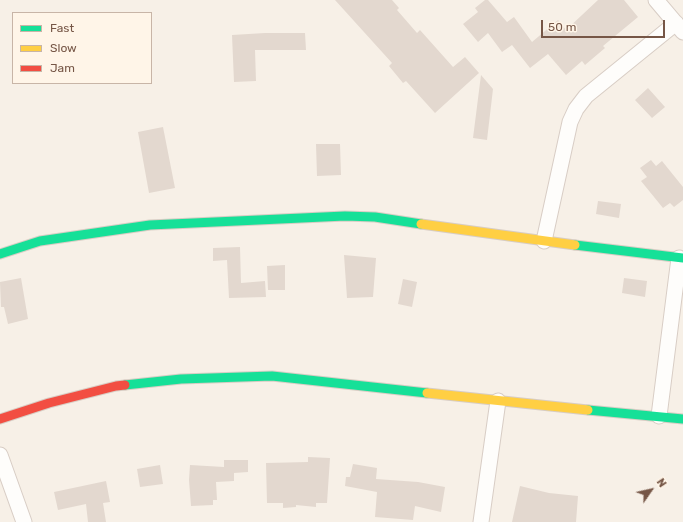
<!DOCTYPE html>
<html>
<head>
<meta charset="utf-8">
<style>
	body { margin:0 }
	#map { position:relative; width:683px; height:522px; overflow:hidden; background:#f7f0e7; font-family:Rubik,sans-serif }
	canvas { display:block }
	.legend { position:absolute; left:12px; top:12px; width:140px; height:72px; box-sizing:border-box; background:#fff5e8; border:1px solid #c8b5a7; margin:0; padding:5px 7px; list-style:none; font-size:12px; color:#765646 }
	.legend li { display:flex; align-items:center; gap:8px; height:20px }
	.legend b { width:20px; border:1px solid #c8b5a7 }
	.north { position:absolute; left:631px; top:470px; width:40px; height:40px; -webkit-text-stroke:3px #fff5e8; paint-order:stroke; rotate:56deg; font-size:11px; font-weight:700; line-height:16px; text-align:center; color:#765646 }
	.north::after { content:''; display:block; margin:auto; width:14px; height:18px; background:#765646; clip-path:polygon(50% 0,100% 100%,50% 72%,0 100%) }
	.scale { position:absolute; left:541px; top:20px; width:124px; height:18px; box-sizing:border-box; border:2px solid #765646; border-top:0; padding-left:5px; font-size:12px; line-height:14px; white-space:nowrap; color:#765646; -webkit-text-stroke:3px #fff5e8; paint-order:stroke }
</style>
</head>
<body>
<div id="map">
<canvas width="683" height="522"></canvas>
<ul class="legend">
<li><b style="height:5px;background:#16e098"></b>Fast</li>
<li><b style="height:5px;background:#ffcf43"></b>Slow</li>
<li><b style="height:5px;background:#f24e42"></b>Jam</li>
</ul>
<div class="north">N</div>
<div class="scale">50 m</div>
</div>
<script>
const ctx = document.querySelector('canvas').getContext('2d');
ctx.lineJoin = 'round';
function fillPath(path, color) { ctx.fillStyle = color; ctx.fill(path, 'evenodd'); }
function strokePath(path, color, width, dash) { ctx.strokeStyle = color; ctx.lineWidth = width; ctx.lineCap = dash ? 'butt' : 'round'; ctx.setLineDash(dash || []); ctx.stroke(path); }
const building = new Path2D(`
	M335,0H392L399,8L397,10L417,33L420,30L453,67L465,57L479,73L435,113L406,81L403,83L389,66L392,63Z
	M485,0H488L507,22L514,17L532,42L558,20L566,30L598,0H624L638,17L603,46L605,48L585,65L582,61L566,75L548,54L530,68L512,45L502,52L488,33L478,42L463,24L478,12L475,8Z
	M265,33H305L306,50H255L256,81L234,82L232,35Z
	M481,75L493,89L487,140L473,138Z
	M648,88L665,107L652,118L635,100Z
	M163,127L175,188L149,193L138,132Z
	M316,144H340L341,175L317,176Z
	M651,160L656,166L662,161L683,187V200L674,207L670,203L663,208L641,181L647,177L640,168Z
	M598,201L621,204L619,218L596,214Z
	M240,247L241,283L265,281L266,297L229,298L227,260L213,261V248Z
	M344,255L376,258L373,297L347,298Z
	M285,265V290H268L267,266Z
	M21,278L28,319L8,324L4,307H1L0,282Z
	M624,278L647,281L645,297L622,293Z
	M403,279L417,282L412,307L398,304Z
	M308,457L330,458L327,503H316V507L296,505V507L283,508V503H267L266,463L308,462Z
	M224,460H248V472L234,473V481L216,482L217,500H213V505L191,506L189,480L190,465L224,467Z
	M353,464L377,468L376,479L418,482L445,487L441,512L415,506L413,520L375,517L377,492L345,486L346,477H350Z
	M160,465L163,484L140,487L137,469Z
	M106,481L110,502L103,503L106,522H88L86,504L58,510L54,492Z
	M520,486L549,493L578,496L576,522H512Z`);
const street = new Path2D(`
	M656,0L683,32
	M544,241L570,122L576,109L586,96L676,23
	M659,416L679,258
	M0,455L24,522
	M481,522L498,401`);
const fast = new Path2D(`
	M575,245L683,258
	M0,254L40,241L150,225L345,216L375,217L421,224
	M125,385L181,379L272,376L427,393
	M588,410L683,419`);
const slow = new Path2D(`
	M421,224L575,245
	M427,393L588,410`);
const jam = new Path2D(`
	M0,419L49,403L116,386L125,385`);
fillPath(building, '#e3d8cf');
strokePath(street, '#d8cdc5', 17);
strokePath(fast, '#d8cdc4', 11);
strokePath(slow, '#d8cdc4', 11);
strokePath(jam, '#d8cdc4', 11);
strokePath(street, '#fefdfb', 15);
strokePath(fast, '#16e098', 9);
strokePath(slow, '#ffcf43', 9);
strokePath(jam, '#f24e42', 9);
</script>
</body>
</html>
